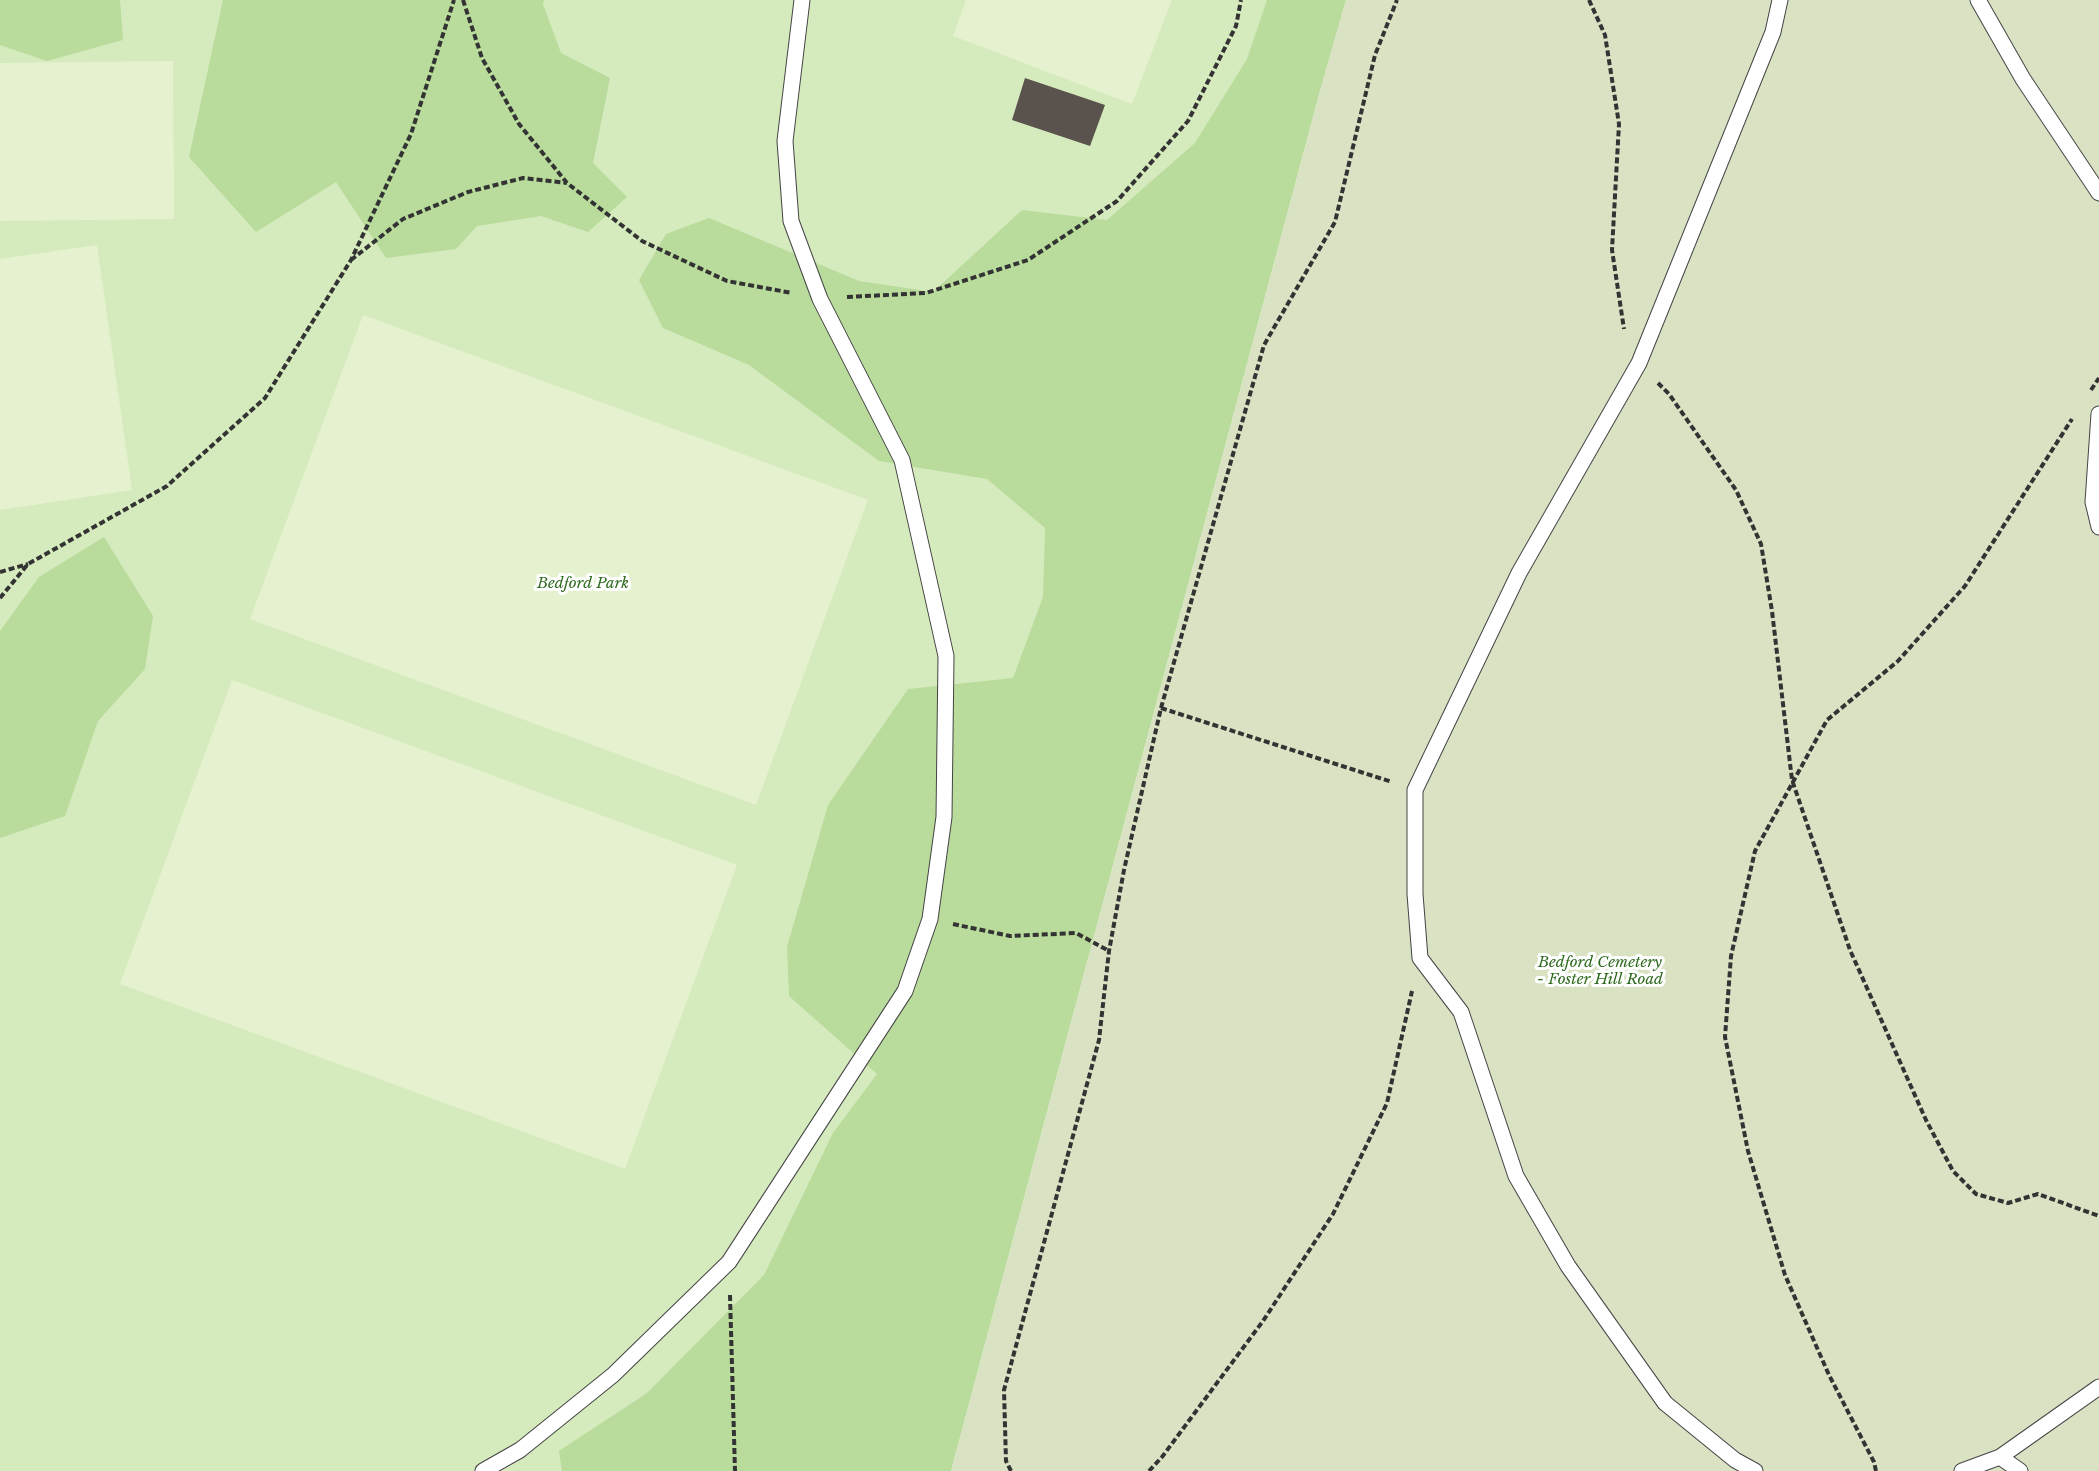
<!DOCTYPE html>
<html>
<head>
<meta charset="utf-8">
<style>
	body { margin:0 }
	canvas { display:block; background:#fffdf5 }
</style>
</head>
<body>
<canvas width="2099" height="1471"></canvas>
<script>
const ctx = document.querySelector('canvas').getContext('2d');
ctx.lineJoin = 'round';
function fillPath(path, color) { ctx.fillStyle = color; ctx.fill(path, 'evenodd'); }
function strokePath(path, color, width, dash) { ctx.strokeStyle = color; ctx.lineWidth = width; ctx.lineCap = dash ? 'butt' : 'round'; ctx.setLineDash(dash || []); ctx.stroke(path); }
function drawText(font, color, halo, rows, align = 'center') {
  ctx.font = font + ' "Libre Baskerville",serif'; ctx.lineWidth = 6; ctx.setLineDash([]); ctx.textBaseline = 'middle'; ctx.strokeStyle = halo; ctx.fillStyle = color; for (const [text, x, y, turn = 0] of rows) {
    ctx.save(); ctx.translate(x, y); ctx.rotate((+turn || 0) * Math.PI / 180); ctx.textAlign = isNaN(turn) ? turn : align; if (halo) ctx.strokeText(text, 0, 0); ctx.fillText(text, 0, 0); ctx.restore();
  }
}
const green = new Path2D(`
	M0,0H1346L1320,91L951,1471H0Z`);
const forest = new Path2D(`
	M0,0H120L123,40L47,61L0,45Z
	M223,0H544L543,4L561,53L610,78L593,163L627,197L588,232L541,216L477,226L456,249L386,258L336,182L256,232L189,157Z
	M1267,0H1346L1320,91L951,1471H562L559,1451L647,1393L764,1275L833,1133L877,1074L789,996L787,947L828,805L908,689L1013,678L1043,597L1045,528L987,479L879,461L749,365L663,328L639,280L666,234L709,218L859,281L933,292L1022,210L1107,220L1195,143L1247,59Z
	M104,537L153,616L145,669L98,721L65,816L0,838V631L39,577Z`);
const cemetery = new Path2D(`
	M1346,0H2099V1471H951L1320,91Z`);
const pitch = new Path2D(`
	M966,0H1172L1132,104L953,36Z
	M173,61L174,219L0,221V63Z
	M97,245L132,490L0,510V259Z
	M363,315L868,500L756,805L250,619Z
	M232,680L737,865L625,1169L120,984Z`);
const building = new Path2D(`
	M1025,78L1105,105L1090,146L1012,120Z`);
const path = new Path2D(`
	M463,0L482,58L519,124L567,183L642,241L727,281L792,293
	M1589,0L1605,35L1619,124L1612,250L1624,329
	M351,260L403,219L468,192L523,178L567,183
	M847,297L926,293L1028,260L1117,201L1188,121L1236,26L1241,0
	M1658,383L1669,394L1736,490L1761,544L1772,611L1792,780L1850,950L1926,1120L1953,1171L1976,1194L2008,1203L2038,1194L2099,1216
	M2091,390L2099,378
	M0,572L28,564
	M0,598L28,564L167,486L265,398L351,260L411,134L454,0
	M1161,708L1392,782
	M953,924L1010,936L1076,933L1109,951
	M730,1295L735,1471
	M1011,1471L1006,1461L1004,1390L1099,1040L1109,951L1124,870L1161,708L1264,345L1335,222L1375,55L1397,0
	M1149,1471L1162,1457L1263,1321L1333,1214L1387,1103L1412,991
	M1876,1471L1874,1462L1829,1375L1785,1275L1748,1151L1725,1037L1731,956L1755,851L1827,720L1898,661L1965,586L2072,419`);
const service = new Path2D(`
	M1978,0L2023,79L2099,193
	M2099,414L2093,502L2099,527
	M2000,1457L2099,1387
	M483,1471L520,1450L613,1375L729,1262L905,991L930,919L944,817L946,656L902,460L820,299L791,221L785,141L802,0
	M1755,1471L1735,1460L1665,1403L1568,1266L1516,1176L1461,1012L1420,958L1415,894V790L1519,573L1639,363L1773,32L1780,0
	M1962,1471L2000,1457L2020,1471`);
const parkNames = [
	["Bedford Park",583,584],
	["Bedford Cemetery",1600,963],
	["- Foster Hill Road",1600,980]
];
fillPath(green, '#d5ebbd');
fillPath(forest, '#b9dc9c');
fillPath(cemetery, '#d9e3c4');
fillPath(pitch, '#e6f2cf');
fillPath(building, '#5a524d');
strokePath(service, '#444', 17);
strokePath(path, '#333', 4, [6, 3]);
strokePath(service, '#fff', 15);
drawText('italic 15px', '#2f6b1f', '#fff', parkNames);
</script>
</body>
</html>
